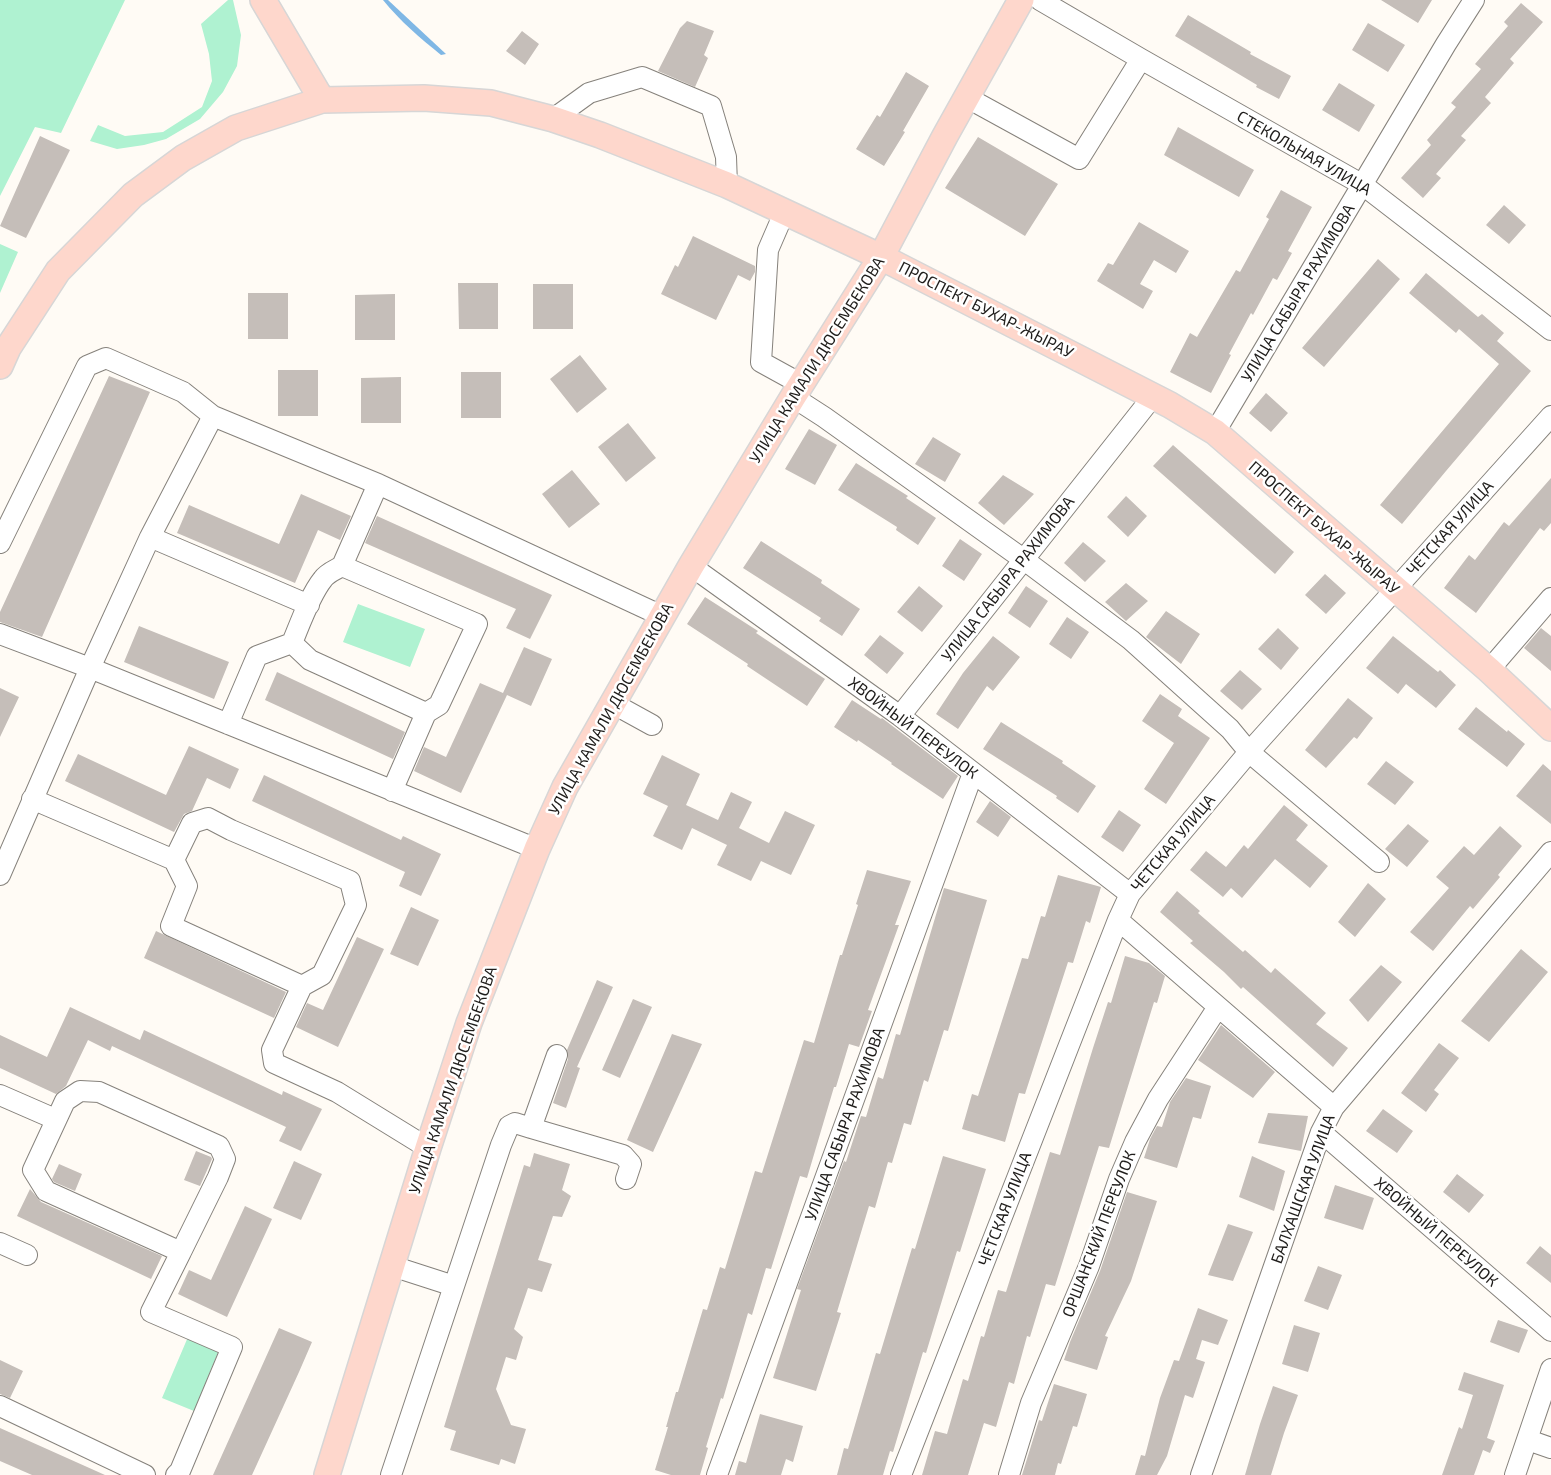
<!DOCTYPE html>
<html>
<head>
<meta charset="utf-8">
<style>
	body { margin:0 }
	canvas { display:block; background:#fffbf5 }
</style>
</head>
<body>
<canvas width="1551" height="1475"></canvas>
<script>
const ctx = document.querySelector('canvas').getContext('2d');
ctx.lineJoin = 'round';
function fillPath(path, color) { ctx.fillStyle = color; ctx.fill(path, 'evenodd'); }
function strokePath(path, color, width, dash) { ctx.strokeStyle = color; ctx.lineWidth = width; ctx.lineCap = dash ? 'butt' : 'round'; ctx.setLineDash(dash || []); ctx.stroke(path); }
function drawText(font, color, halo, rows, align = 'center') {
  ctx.font = font + ' "Exo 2",sans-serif'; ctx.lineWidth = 5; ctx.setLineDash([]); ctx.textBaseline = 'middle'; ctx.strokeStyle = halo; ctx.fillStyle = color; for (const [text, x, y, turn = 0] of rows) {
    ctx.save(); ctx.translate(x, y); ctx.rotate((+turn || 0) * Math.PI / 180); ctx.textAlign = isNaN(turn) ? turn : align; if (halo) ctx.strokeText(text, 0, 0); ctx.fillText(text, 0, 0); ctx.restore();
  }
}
const green = new Path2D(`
	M0,0H125L61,133L35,127L0,196Z
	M228,0H233L241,35L237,66L223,92L200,119L166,139L144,145L117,149L90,141L98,125L125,136L163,132L202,107L212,81L209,54L201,24Z
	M0,244L18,252L0,293Z
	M358,604L425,629L410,667L343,642Z
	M188,1337L219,1350L194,1411L162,1398Z`);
const water = new Path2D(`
	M383,0H388L446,54L441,55C420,38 400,21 383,0Z`);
const building = new Path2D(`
	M1381,0H1432L1418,23Z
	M1521,3L1543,22L1510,59L1514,63L1485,97L1491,103L1461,136L1466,140L1436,174L1441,178L1423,198L1401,178L1431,145L1427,140L1456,107L1451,103L1481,69L1475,64L1508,26L1504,22Z
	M1188,15L1251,52L1250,54L1291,76L1279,99L1256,87L1257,85L1175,36Z
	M687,21L714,31L704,55L708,58L695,87L658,71L680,28Z
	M1368,23L1405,45L1388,72L1352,50Z
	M522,31L539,44L525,65L506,51Z
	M906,72L929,86L903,131L905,132L884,166L856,149L877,115L880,117Z
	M1339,83L1375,105L1359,132L1322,110Z
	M1178,127L1254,170L1239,197L1164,155Z
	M40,136L70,150L26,238L0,226Z
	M978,137L1058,184L1025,236L945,188Z
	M1281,190L1312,207L1288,251L1292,253L1277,280L1273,278L1253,315L1251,313L1229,354L1231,355L1211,393L1170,372L1190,333L1197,337L1236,270L1240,272L1269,219L1266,217Z
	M1504,205L1526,225L1509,244L1486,225Z
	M1139,222L1189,251L1176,273L1154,260L1140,284L1153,291L1143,309L1097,281L1108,263L1113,265Z
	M693,236L755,266V272L750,281L738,275L716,320L661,294L675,265L678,267Z
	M1378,259L1400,279L1324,367L1302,348Z
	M1426,273L1478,317L1482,314L1504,333L1497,341L1531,371L1446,471L1402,524L1380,505L1499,364L1459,329L1456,333L1409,293Z
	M458,283H498V329H459Z
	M533,284H573V329H533Z
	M248,293H288V339H248Z
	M395,294V340H355V295Z
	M580,355L607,389L577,413L550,379Z
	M278,370H318V416H278Z
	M461,372H501V418H461Z
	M109,376L150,392L42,637L0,622V612Z
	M401,377V423H361V378Z
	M1266,393L1288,413L1271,432L1249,413Z
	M628,423L656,458L626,482L598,447Z
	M809,429L837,445L815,485L785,469Z
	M933,437L961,454L945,482L915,464Z
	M1173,445L1294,552L1275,574L1153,466Z
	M856,463L908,496L906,498L936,518L918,545L896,530L897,527L838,490Z
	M572,470L600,504L569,528L542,494Z
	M1003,475L1034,494L1004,525L978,503Z
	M1551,478V523L1544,531L1540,528L1476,613L1444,588L1469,555L1475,560L1504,522L1509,526Z
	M301,494L351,516L340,540L318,530L295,583L177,533L189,505L279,544Z
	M1126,496L1147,516L1128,537L1107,517Z
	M377,516L552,595L530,639L506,628L516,609L365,543Z
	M960,539L982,554L964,581L942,566Z
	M761,541L822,580L821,583L860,609L842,636L819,621L821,618L743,568Z
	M1083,542L1106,561L1085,582L1064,563Z
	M1325,574L1346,593L1326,614L1305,595Z
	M1126,583L1148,601L1126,621L1105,602Z
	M919,586L943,606L922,632L897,612Z
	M1026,586L1048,601L1030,628L1008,613Z
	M705,597L758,631L756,633L825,679L807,706L747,666L748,664L687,624Z
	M1166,611L1200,634L1181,664L1146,637Z
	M1067,617L1089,632L1071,659L1049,644Z
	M139,626L229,662L214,699L124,662Z
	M1278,628L1299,648L1281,670L1258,649Z
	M1541,628L1551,636V671L1524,648Z
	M880,635L904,653L887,674L864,655Z
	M993,636L1020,657L993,691L987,686L958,729L936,714L963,673Z
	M1393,636L1438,672L1440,670L1456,685L1436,708L1406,684L1398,694L1366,668Z
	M524,647L552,659L531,706L507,695L461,793L414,771L424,747L446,757L480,683L503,693Z
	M1240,670L1262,689L1242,710L1220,691Z
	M277,672L405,732L393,759L265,700Z
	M0,688L19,697L0,737Z
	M1160,694L1182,709L1178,716L1210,738L1166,804L1144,789L1174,743L1142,721Z
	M1348,698L1373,718L1357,739L1354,737L1326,768L1305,750Z
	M852,700L881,719L882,718L958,776L943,799L891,764L892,763L858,740L857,742L834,727Z
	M1476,707L1507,732L1508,730L1525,744L1507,767L1458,729Z
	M1001,722L1063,761L1062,763L1096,786L1078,813L1056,798L1057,796L983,749Z
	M189,746L239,769L230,789L207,778L192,811L184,814L174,832L65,781L78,754L166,795Z
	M662,755L700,774L686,805L718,820L731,792L752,802L739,828L769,843L785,811L815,825L791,875L761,861L751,881L717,865L727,845L692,828L682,850L653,836L668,806L643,794Z
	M1386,761L1414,782L1395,805L1367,784Z
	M1543,764L1551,771V824L1516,796Z
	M264,775L401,840L403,836L441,854L421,896L399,886L405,872L252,801Z
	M990,801L1011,817L998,837L976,822Z
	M1284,805L1308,825L1296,840L1328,866L1310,888L1275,859L1242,898L1231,888L1223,897L1190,870L1206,851L1226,867L1244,845L1248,849Z
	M1119,810L1141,825L1123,852L1101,837Z
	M1408,824L1429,841L1407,867L1385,849Z
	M1500,826L1522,846L1498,875L1500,877L1473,909L1470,906L1433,951L1410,932L1449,888L1436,877L1464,846L1474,855Z
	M867,870L911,881L895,925H899L868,1010L872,1011L859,1047L849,1044L836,1087H834L807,1178L800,1176L771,1269L766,1268L752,1315L748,1313L723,1399L721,1398L706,1447L708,1448L700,1475H671L655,1470L668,1427H666L676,1392H678L703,1309L707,1310L720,1267L725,1269L755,1171L762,1173L804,1040L814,1043L840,955H842L858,905L856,904Z
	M1058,875L1101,887L1090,923L1086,921L1073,963L1068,962L1025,1094L1019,1093L1005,1142L962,1129L972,1094L978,1096L1022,958L1028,959L1041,916L1045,917Z
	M1368,883L1386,899L1355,937L1338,922Z
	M944,888L987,900L948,1031L944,1030L928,1082L924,1080L911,1125L904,1123L892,1163L888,1162L875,1208L869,1206L837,1312L841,1313L816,1391L773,1378L801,1290L797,1289L844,1161L846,1162L861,1116L866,1117L878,1077L883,1079L896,1034L900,1035Z
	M1177,891L1200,911L1198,913L1243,952L1245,950L1271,973L1275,968L1326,1013L1316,1024L1348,1048L1333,1067L1243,987L1241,989L1224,972L1190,943L1193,941L1160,912Z
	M411,907L439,920L418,966L390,954Z
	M156,931L286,992L274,1018L144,958Z
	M357,937L384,949L338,1047L296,1027L307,1003L323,1010Z
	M1521,949L1548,972L1489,1042L1461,1021Z
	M1125,956L1149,963L1165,976L1157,1003L1154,1002L1109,1148L1099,1146L1055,1286L1046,1284L1030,1337L1027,1336L1014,1384L1009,1382L996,1427L984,1423L968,1475H922L935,1431L947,1434L963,1379L968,1381L981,1336L984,1337L998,1290L1006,1292L1050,1152L1060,1155L1093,1048L1108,1002L1111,1003Z
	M1381,965L1402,982L1368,1022L1349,1000Z
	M597,980L613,987L577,1067L580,1068L566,1108L553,1103L568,1059L567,1050Z
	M633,999L652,1007L620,1078L602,1070Z
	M70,1007L140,1040L144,1030L282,1095L283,1091L322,1109L301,1151L279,1141L286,1127L112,1046L110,1051L88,1040L66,1086L56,1094L0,1068V1035L47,1057Z
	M1221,1025L1275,1072L1253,1098L1198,1060Z
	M672,1034L702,1044L653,1152L627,1140Z
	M1439,1043L1459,1058L1434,1090L1439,1094L1426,1112L1401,1093Z
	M1186,1078L1211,1086L1201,1119L1193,1117L1177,1168L1144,1158L1150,1139L1157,1126L1162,1127L1170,1102Z
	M1383,1109L1413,1131L1397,1153L1366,1131Z
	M1268,1113L1308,1116L1301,1151L1258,1143Z
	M196,1151L211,1157L212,1159L200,1186L184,1180Z
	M534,1153L570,1164L562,1190L571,1196L562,1217L553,1216L538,1260L552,1264L542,1292L528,1288L514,1329L523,1337L516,1360L506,1357L496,1389L511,1425L526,1429L515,1464L501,1459L499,1465L450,1450L456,1431L444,1427L524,1165L530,1167Z
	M943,1156L986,1169L960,1252L957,1251L926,1353L923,1352L893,1452L890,1451L883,1475H837L844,1448L848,1449L876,1353L880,1354L912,1248L915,1249Z
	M1252,1156L1285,1171L1274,1211L1239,1197Z
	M294,1161L322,1174L301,1220L273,1208Z
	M59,1164L82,1174L75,1191L54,1182L52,1179Z
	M1457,1174L1484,1195L1469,1213L1443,1192Z
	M1335,1185L1374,1198L1363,1230L1324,1218Z
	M30,1189L41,1202L162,1256L151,1279L17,1216Z
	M1127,1192L1157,1201L1131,1281L1105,1336L1108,1337L1097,1370L1064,1360L1070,1342L1100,1271Z
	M245,1206L272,1219L227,1317L178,1294L189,1270L211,1280Z
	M1228,1224L1253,1232L1233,1281L1208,1275Z
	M1540,1246L1551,1255V1283L1526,1263Z
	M1318,1266L1342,1275L1328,1310L1304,1301Z
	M1198,1308L1228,1320L1218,1345L1202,1340L1196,1359L1205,1362L1193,1398L1185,1395L1167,1456L1157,1475H1135L1141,1455L1145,1456L1160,1398L1174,1360L1179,1361Z
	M1498,1320L1528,1330L1519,1353L1490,1342Z
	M1294,1325L1320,1333L1308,1372L1282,1364Z
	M279,1328L312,1342L299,1372L252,1475H213Z
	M0,1360L23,1371L10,1398L0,1394Z
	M1464,1372L1504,1385L1487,1438L1495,1441L1490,1453L1483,1450L1474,1475H1442L1459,1427L1462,1429L1473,1395L1458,1390Z
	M1054,1384L1087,1394L1077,1427L1073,1426L1061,1464L1058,1463L1055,1475H1022L1039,1420L1042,1421Z
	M1273,1386L1298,1395L1284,1433L1271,1475H1245L1260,1424Z
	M760,1414L803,1426L793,1462L786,1459L781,1475H735L739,1461L746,1463Z
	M0,1428L105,1475H32L0,1461Z`);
const minor = new Path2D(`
	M1040,0L1141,59L1363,185L1551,330
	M966,97L1079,159L1141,59
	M553,119L589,93L642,77L711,106L726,157L727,185
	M784,213L768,250L761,362L801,384
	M793,397L824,417L1023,559L1131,640L1230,729L1249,752L1379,862
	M1215,432L1446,44L1474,0
	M150,537L309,605
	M0,543L87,366L106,358L183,392L213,416
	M342,566L378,484
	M691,566L900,716L1130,894
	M0,634L90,668L537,849
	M1489,670L1551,598
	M612,703L652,725
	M900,716L1154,395
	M228,724L257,656L292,643
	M392,791L426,713L439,705L477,624L342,566C335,570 327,573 323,579C310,595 300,624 292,643L310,660L426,713
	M32,799L174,860L192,823L208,818L231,830L350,881L356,905L322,975L302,986L171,926L187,886L174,860
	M0,875L90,668L150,537L213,416L378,484L662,616
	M1118,920L1334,1107
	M302,986L272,1050L274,1063L337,1092L428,1148
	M80,1091L99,1092L219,1146L225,1159L218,1177L181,1252L46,1191L33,1170L65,1101Z
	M0,1095L55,1119
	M531,1128L623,1155L631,1164L626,1179
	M1321,1132L1551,1331
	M0,1243L27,1255
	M392,1266L454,1286
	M0,1406L145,1475
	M1528,1440L1551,1448
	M176,1475L180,1471L232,1347L151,1312L181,1252
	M391,1475L501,1145L509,1126L515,1123L531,1128L557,1055
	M717,1475L973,773
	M901,1475L1118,920L1130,894L1249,752L1551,416
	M1009,1475L1031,1403L1089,1266L1119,1179L1135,1142L1158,1099L1218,1007
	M1201,1475L1321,1132L1334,1107L1551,852
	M1515,1475L1551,1369`);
const major = new Path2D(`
	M263,0L322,100
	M0,366L8,348L58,271L133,195L183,158L236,128L322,100L424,98L491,103L553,119L600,135L727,185L881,257L1170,405L1215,432L1489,670L1551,728
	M327,1475L428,1148L469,1023L537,849L565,787L691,566L793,397L881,257L945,136L1021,0`);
const streetNames = [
	["СТЕКОЛЬНАЯ УЛИЦА",1304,153,30],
	["УЛИЦА САБЫРА РАХИМОВА",1298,293,-59],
	["ПРОСПЕКТ БУХАР-ЖЫРАУ",986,310,27],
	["УЛИЦА КАМАЛИ ДЮСЕМБЕКОВА",817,360,-58],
	["ПРОСПЕКТ БУХАР-ЖЫРАУ",1324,528,41],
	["ЧЕТСКАЯ УЛИЦА",1450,528,-48],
	["УЛИЦА САБЫРА РАХИМОВА",1008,579,-52],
	["УЛИЦА КАМАЛИ ДЮСЕМБЕКОВА",611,709,-61],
	["ХВОЙНЫЙ ПЕРЕУЛОК",913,728,37],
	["ЧЕТСКАЯ УЛИЦА",1173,843,-50],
	["УЛИЦА КАМАЛИ ДЮСЕМБЕКОВА",453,1080,-71],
	["УЛИЦА САБЫРА РАХИМОВА",845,1124,-70],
	["БАЛХАШСКАЯ УЛИЦА",1303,1189,-70],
	["ЧЕТСКАЯ УЛИЦА",1005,1209,-69],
	["ХВОЙНЫЙ ПЕРЕУЛОК",1436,1232,41],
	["ОРШАНСКИЙ ПЕРЕУЛОК",1099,1234,-69]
];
fillPath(green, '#aff2d1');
fillPath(water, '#7fb7e5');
fillPath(building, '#c5beb9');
strokePath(minor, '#86827c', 22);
strokePath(major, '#d7d6d6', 28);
strokePath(minor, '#fff', 20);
strokePath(major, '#fed7cc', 25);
drawText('16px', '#1f1d1b', '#fff', streetNames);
</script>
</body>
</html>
